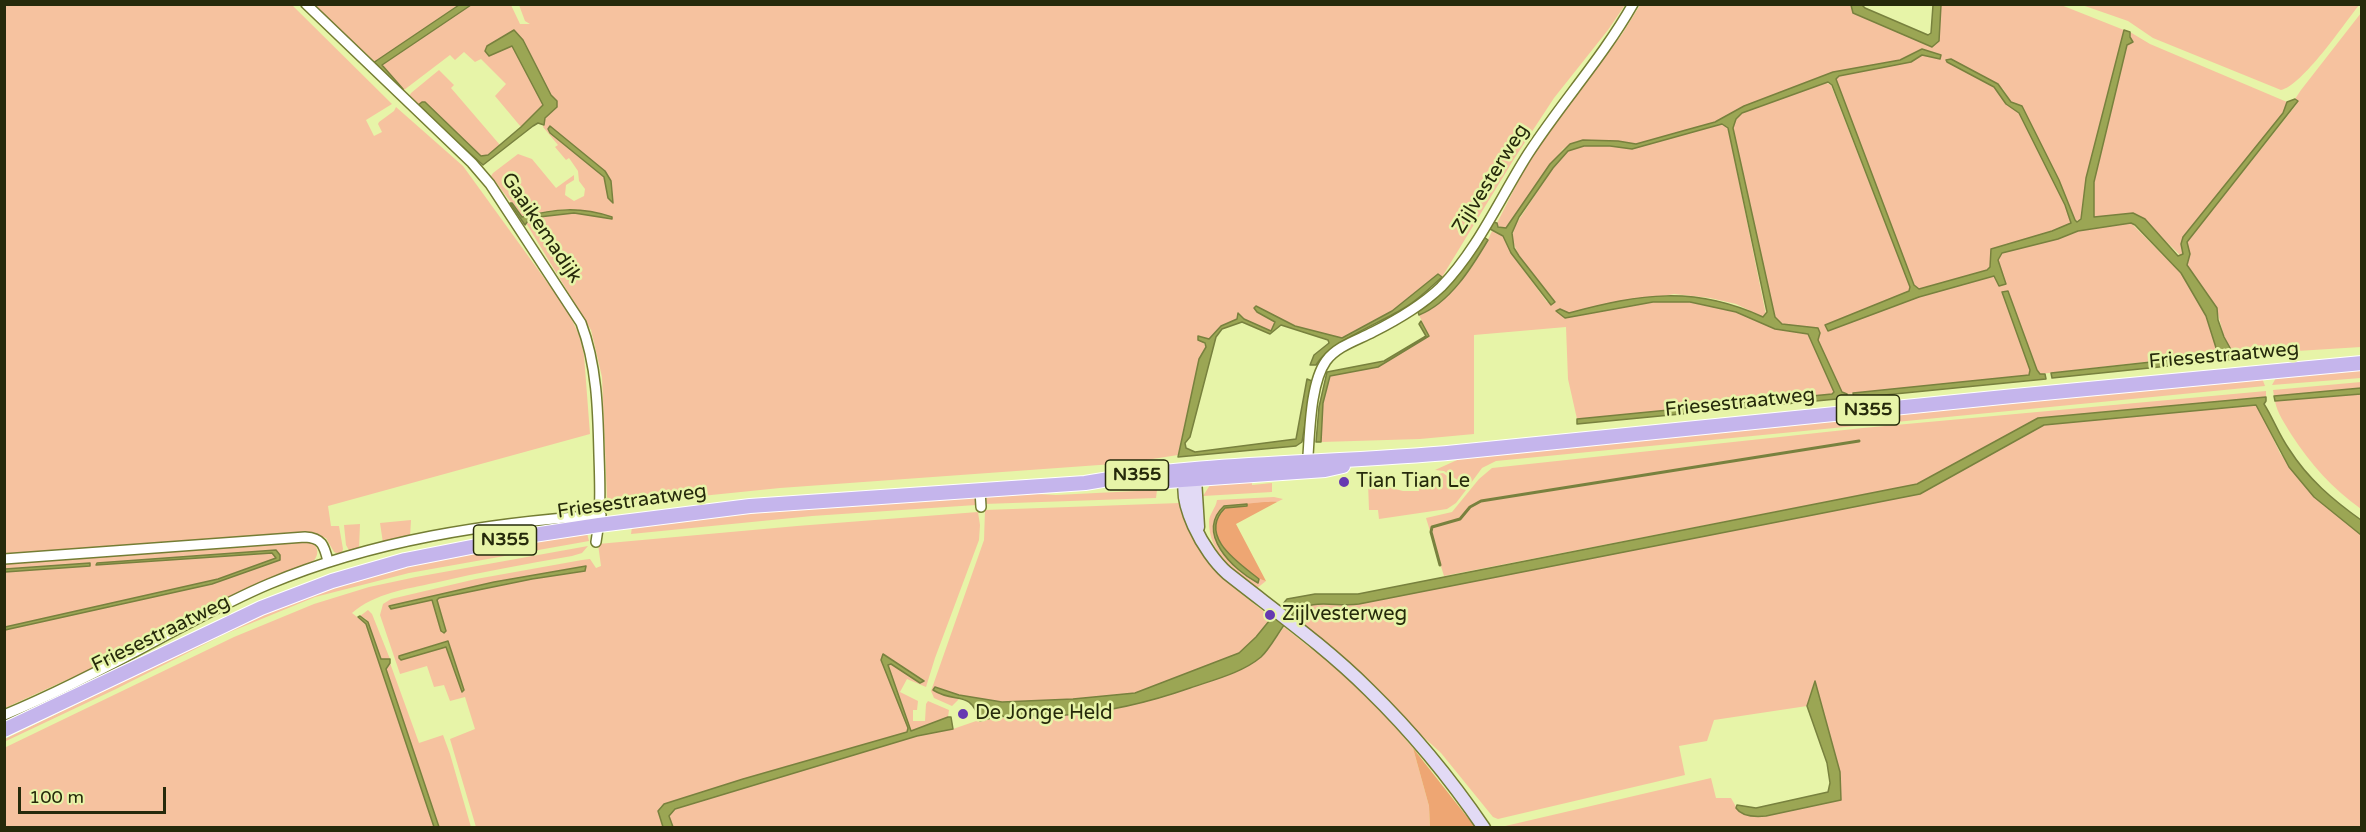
<!DOCTYPE html>
<html>
<head>
<meta charset="utf-8">
<style>
	body { margin:0 }
	#map { position:relative; width:2366px; height:832px; overflow:hidden; background:#e7f4a8; font-family:"Varela Round",sans-serif }
	canvas { display:block }
	.frame { position:absolute; inset:0; border:6px solid #262a0b; pointer-events:none }
	.scale { position:absolute; left:18px; top:787px; width:148px; height:27px; box-sizing:border-box; border:3px solid #262a0b; border-top:0; padding-left:8px; font-size:18px; line-height:21px; white-space:nowrap; color:#262a0b; -webkit-text-stroke:4px #e7f4a8; paint-order:stroke }
</style>
</head>
<body>
<div id="map">
<canvas width="2366" height="832"></canvas>
<div class="frame"></div>
<div class="scale">100 m</div>
</div>
<script>
const ctx = document.querySelector('canvas').getContext('2d');
ctx.lineJoin = 'round';
function fillPath(path, color) { ctx.fillStyle = color; ctx.fill(path, 'evenodd'); }
function strokePath(path, color, width, dash) { ctx.strokeStyle = color; ctx.lineWidth = width; ctx.lineCap = dash ? 'butt' : 'round'; ctx.setLineDash(dash || []); ctx.stroke(path); }
function drawText(font, color, halo, rows, align = 'center') {
  ctx.font = font + ' "Varela Round",sans-serif'; ctx.lineWidth = 5; ctx.setLineDash([]); ctx.textBaseline = 'middle'; ctx.strokeStyle = halo; ctx.fillStyle = color; for (const [text, x, y, turn = 0] of rows) {
    ctx.save(); ctx.translate(x, y); ctx.rotate((+turn || 0) * Math.PI / 180); ctx.textAlign = isNaN(turn) ? turn : align; if (halo) ctx.strokeText(text, 0, 0); ctx.fillText(text, 0, 0); ctx.restore();
  }
}
const green = new Path2D(`
	M471,4L511,5L520,24H530L525,21L519,5H1625L1608,30L1554,98L1514,159L1442,277L1438,274L1393,311L1342,338L1295,326L1256,306L1275,322L1271,331L1244,319L1239,313L1237,319L1221,326L1209,339L1199,336L1206,347L1199,359L1178,455L1127,463L780,488L613,505L607,498L602,377L591,330L526,223L530,218C561,212 580,211 611,220C580,204 554,209 522,217L491,176L493,173L518,154L532,159L556,188L574,175V180L566,185L565,195L574,201L584,196L585,189L579,181L578,171L569,158L566,160L555,147L558,145L543,127L545,119L557,101L551,95L514,30L487,46V54L488,56L512,46L543,103L541,108L521,127L495,96L506,84L481,59L475,62L464,52L455,60L450,55L404,90L381,65ZM548,130L605,172L611,181L613,199L604,177Z
	M5,5H292L392,104L366,120L374,136L382,132L378,124L379,122L394,111L396,107L463,166L568,311L579,335L584,355L590,434L328,506L331,526H339L343,549L341,555L334,552L326,538L309,533L5,556Z
	M314,5H459L375,62Z
	M1640,5H1851L1853,13L1932,47L1939,41L1941,5H2061L2124,30L2086,178L2081,219L2079,221L2075,220L2059,180L2022,106L2011,102L2003,89L1951,59L1946,60L1947,62L1994,87L2006,104L2019,112L2065,205L2071,223L2052,231L1992,249L1990,267L1987,270L1919,289L1914,285L1836,79L1838,76L1911,62L1922,55L1934,58L1940,55L1927,50L1900,60L1833,72L1744,106L1715,122L1686,130L1636,144L1602,140L1577,141L1563,149L1506,228L1498,226L1497,223L1531,156L1622,34Z
	M2082,5L2359,4V5C2344,24 2302,86 2281,90L2153,38L2128,21Z
	M2361,13V347L2233,355L2224,337L2216,306L2187,265L2190,253L2187,242L2296,105L2298,101L2295,99L2301,90Z
	M2130,32L2150,44L2287,102L2283,113L2181,248L2183,254L2181,256L2140,216L2133,213L2094,217V182L2127,45L2131,40Z
	M439,70L454,85L451,88L500,145L488,155L481,157L425,102L417,106L409,97L411,93Z
	M1824,82L1831,85L1910,287L1909,291L1826,325L1828,331L1919,297L1994,276L1999,286L2005,284L1998,260L2002,253L2078,231L2131,223L2181,273L2206,316L2217,351L2215,354L2040,374L2037,370L2008,291L2030,370L2029,375L1847,394L1842,392L1818,340V328L1782,324L1775,317L1733,128L1736,119L1742,113Z
	M1722,124L1728,128L1766,315L1763,317L1736,304L1710,298L1674,294L1569,313L1560,309L1565,318L1653,302H1690L1736,312L1775,329L1804,332L1809,334L1833,388V394L1577,419L1568,379L1566,327L1474,335V434L1420,439L1321,442L1323,403L1330,376L1378,367L1429,336L1419,315C1450,303 1479,260 1492,231L1503,236L1511,253L1547,302L1555,301L1519,256L1512,240L1514,227L1553,168L1568,151L1584,146H1610L1632,149Z
	M2361,369V378L2272,385L2277,376Z
	M2262,378L2265,386L1496,461L1482,468L1468,487L1444,471L1435,470L1466,456Z
	M2361,382V388L2274,396L2273,390Z
	M2266,391V397L2038,418L1917,484L1444,576L1426,518L1452,512L1479,479L1492,468L1863,428Z
	M2361,394H2362L2361,509C2332,488 2311,465 2291,434C2285,424 2277,413 2275,401Z
	M2257,405L2280,453L2314,497L2361,535V827H1501L1711,778L1716,798H1731L1739,812L1755,817L1766,816L1841,800L1840,771L1814,682L1807,706L1714,720L1707,741L1679,746L1685,775L1498,819L1493,817L1441,753L1295,620L1294,614C1309,597 1339,607 1359,604L1920,494L2044,425Z
	M1443,473L1466,490L1456,503L1447,509L1379,519L1378,510H1369L1368,482L1403,491H1419L1418,484L1422,477Z
	M1226,481L1252,483V485L1272,483V492L1203,496L1210,485Z
	M1157,490L1156,498L984,504L987,496L1019,493L1056,495Z
	M971,496L975,498L976,505L812,516L631,534L632,527L706,517Z
	M1274,497L1283,499L1277,502L1226,506L1214,532L1221,552L1258,578L1266,581L1256,589L1252,587C1232,570 1209,552 1209,522C1209,514 1216,508 1217,500Z
	M1180,503C1186,518 1191,536 1200,551C1217,578 1248,598 1272,618L1256,637L1239,653L1135,693L1073,699L1002,702L959,695L936,687L943,695L959,699L952,706L934,698L931,691L984,540L985,510Z
	M978,512L980,525L979,540L935,658L926,687L907,679L900,692L918,701L917,710H913V721H925L926,704L928,701L949,710L948,717L911,731L888,665L891,664L920,683L924,680L883,654L908,728L907,732L743,779L664,804L660,807L659,815L663,827H476L450,739L475,729L465,697L450,701L444,685L434,687L427,666L400,674L380,615L383,604L391,599L476,579L582,560L590,559L596,568L601,566L598,544L797,526ZM586,566L585,571L532,579L439,598L437,600L446,630L442,633L432,600L391,609L389,607L494,582ZM446,641L449,642L463,692L446,647L401,660L399,658L400,656Z
	M411,520L410,537L383,543L380,523Z
	M360,524L359,549L350,552L346,545L344,525Z
	M587,533L589,541L409,573L315,597L225,634L116,689L6,741L5,739L279,606L379,572L470,552Z
	M309,541C320,546 320,557 310,564L235,595L95,667L5,708V630L212,584L280,560L276,550L97,563L273,553L276,558L218,579L5,627V572L89,566L90,564L5,569V563Z
	M588,546L582,553L572,556C526,564 480,572 434,583C407,589 375,593 352,613L366,624L434,827H5L4,748L234,637L314,604L369,587L416,577Z
	M368,610L372,614L390,659H381L366,619L360,616Z
	M1284,627L1342,673L1370,698L1413,748L1429,806L1430,827L673,828L669,820L671,812L675,809L917,736L953,729L979,720L1104,711L1149,701L1190,688L1268,649Z
	M390,663L419,743L443,735L450,754L471,827H439L386,669Z`);
const forest = new Path2D(`
	M1277,502L1236,524L1266,581C1255,578 1248,570 1239,563C1225,552 1202,525 1224,508C1229,505 1270,501 1277,502Z
	M1413,748L1475,827H1430L1429,806Z`);
const water = new Path2D(`
	M459,5H471L382,65L403,89V92L373,63Z
	M1851,5H1862L1865,8L1928,35L1931,33L1933,5H1941L1939,41L1932,47L1853,13Z
	M514,30L523,40L551,95L557,101V107L545,118L544,125L538,123L533,126L483,165L417,106L422,102H425L481,156L488,155L521,127L543,105L512,46L489,56L485,51L487,46Z
	M2124,30L2130,32V37L2133,42L2127,45L2094,182V217L2133,213L2145,219L2178,256L2183,254L2181,244L2183,237L2283,113L2287,102L2295,99L2298,101L2187,242L2190,254L2187,265L2217,308L2218,320L2224,337L2234,355H2247V358L2052,378L2051,373L2215,355L2217,351L2206,316L2181,273L2135,225L2131,223L2078,231L2058,239L2002,253L1998,260L2006,284L1999,286L1994,276L1919,297L1828,331L1825,325L1909,291L1910,287L1832,85L1828,82L1742,113L1736,119L1733,128L1775,317L1782,324L1818,328L1820,333L1818,340L1842,392L1847,394V398L1577,424V419L1832,394L1834,392L1808,334L1775,329L1736,312L1690,302H1653L1565,318L1556,311L1560,309L1569,313C1641,294 1693,285 1763,317L1767,312L1728,128L1722,124L1632,149L1610,146H1584L1568,151L1553,168L1519,217L1512,233L1514,248L1519,256L1555,302L1551,305L1511,253L1503,236L1490,229L1493,222L1497,223L1498,227L1506,228L1550,164L1570,144L1583,140L1618,141L1636,144L1686,130L1715,122L1744,106L1833,72L1900,60L1922,49L1941,55L1940,59L1922,55L1911,62L1839,76L1836,79L1914,285L1919,289L1987,270L1990,267L1991,249L2052,231L2071,223L2065,205L2019,113L2006,104L1994,87L1947,62L1946,60L1951,59L1998,84L2011,102L2022,106L2059,180L2075,220L2077,222L2081,219L2086,178Z
	M550,126L605,171L611,181L613,203L608,198L604,177L550,133L548,129Z
	M510,203H512L522,217C555,209 579,206 612,217V219L574,213L530,218L525,225Z
	M1484,237L1488,240C1472,267 1450,303 1419,315L1418,312C1449,291 1463,268 1484,237Z
	M1438,274L1442,277C1430,288 1419,299 1406,307C1381,323 1330,341 1316,365H1310L1314,355L1329,343L1328,340L1281,325L1270,334L1242,322L1222,329L1216,337L1190,437L1185,443L1186,448L1195,452L1296,439L1307,379L1312,381L1302,442L1296,446L1178,457L1199,359L1206,347L1205,343L1198,340V336L1209,339L1221,326L1237,319L1238,313L1244,319L1271,331L1275,322L1257,312L1254,308L1256,306L1295,326L1342,338L1392,311Z
	M2008,291L2037,370L2040,374H2045L2046,379L1854,398L1853,393L2029,375L2030,370L2002,292Z
	M1421,321L1429,336L1378,367L1330,376L1323,403L1321,442H1316L1319,407L1327,372L1384,361L1426,336L1419,324Z
	M2361,388V394L2275,401L2274,396Z
	M2266,397V401L2264,404C2273,418 2279,435 2289,449C2308,479 2333,500 2361,520V535L2314,497L2289,467L2256,405L2044,425L1920,494L1359,604C1340,607 1319,600 1301,608C1286,615 1274,645 1261,657C1242,673 1213,680 1190,688C1150,702 1108,712 1066,715C1038,717 1007,712 980,721C969,688 957,705 933,690L935,687L959,695L1002,702L1073,699L1135,693L1239,653L1256,637L1287,599L1315,594H1358L1917,484L2038,418Z
	M1247,504V506L1225,508C1197,536 1239,563 1259,579L1258,583C1233,570 1195,533 1224,506Z
	M276,550L280,555V560L212,584L5,630V627L218,579L276,558L272,553L96,565L97,563Z
	M90,563V566L5,572V569Z
	M586,566L585,571L532,579L439,598L437,600L446,631L444,633L441,631L432,600L391,609L389,606L494,582Z
	M360,616L368,622L381,659H390V663L386,669L439,827H434L366,624L358,617Z
	M448,641L464,690L462,692L446,647L401,660L399,658V656Z
	M883,654L924,681L920,683L891,664L888,665L911,731L948,717H951L953,729L917,736L675,809L669,816L673,827H663L658,811L664,804L743,779L907,732L908,728L881,660Z
	M1815,681L1840,772L1841,800L1766,816C1756,817 1742,817 1736,808L1737,805L1756,808L1828,792L1830,783L1827,763L1807,706Z`);
const stream = new Path2D(`
	M1440,565L1431,532L1432,527L1460,519L1470,507L1481,501L1859,441`);
const street = new Path2D(`
	M306,4L472,163L490,184L581,323C597,365 598,410 599,455C600,484 601,513 596,542
	M1307,468C1310,438 1309,385 1326,361C1337,346 1358,340 1373,332C1397,320 1421,306 1441,287C1478,249 1500,198 1528,154C1561,103 1603,57 1633,4
	M980,490L981,507
	M4,559L305,537C322,538 324,545 328,561
	M4,715C57,693 109,666 159,639C195,620 231,600 269,584C374,540 488,523 601,515`);
const secondary = new Path2D(`
	M1190,471L1195,479L1198,527
	M1188,472C1174,500 1205,554 1227,573C1275,611 1326,647 1369,690C1412,732 1450,778 1484,828`);
const primary = new Path2D(`
	M1153,482L1325,470L1343,466
	M4,730L261,608L332,581L405,560L527,536L599,525L750,506L1085,483C1208,461 1334,464 1457,452C1759,422 2060,390 2362,363`);
const markers = [
	[1344,482,6,"#6639b1"],
	[1270,615,6,"#6639b1"],
	[963,714,6,"#6639b1"]
];
const shields = [
	[1868,410,63],
	[1137,475,63],
	[505,540,63]
];
const shieldNames = [
	["N355",1868,410],
	["N355",1137,475],
	["N355",505,540]
];
const streetNames = [
	["Zijlvesterweg",1491,179,-58],
	["Gaaikemadijk",541,228,56],
	["Friesestraatweg",2224,356,-5],
	["Friesestraatweg",1740,403,-6],
	["Friesestraatweg",632,502,-8],
	["Friesestraatweg",161,634,-26]
];
const poiNames = [
	["Tian Tian Le",1356,482],
	["Zijlvesterweg",1282,615],
	["De Jonge Held",975,714]
];
fillPath(green, '#f6c29f');
fillPath(forest, '#eea673');
fillPath(water, '#9ba654');
strokePath(water, '#78813e', 1.5);
strokePath(stream, '#78813e', 3);
strokePath(street, '#747d34', 12);
strokePath(secondary, '#747d34', 15);
strokePath(primary, '#fff', 16);
strokePath(street, '#fff', 9);
strokePath(secondary, '#e2daf5', 12);
strokePath(primary, '#c5b5ec', 14);
for (const [x, y, r, color] of markers) { const dot = new Path2D(); dot.arc(x, y, r, 0, 2 * Math.PI); ctx.fillStyle = color; ctx.fill(dot); strokePath(dot, '#e7f4a8', 2); }
for (const [x, y, w] of shields) { const box = new Path2D(); box.roundRect(x - w / 2, y - 15, w, 30, 4.5); ctx.fillStyle = '#e7f4a8'; ctx.fill(box); strokePath(box, '#262a0b', 1.5); }
drawText('bold 18px', '#262a0b', null, shieldNames);
drawText('20px', '#262a0b', '#e7f4a8', streetNames);
drawText('20px', '#262a0b', '#e7f4a8', poiNames, 'left');
</script>
</body>
</html>
